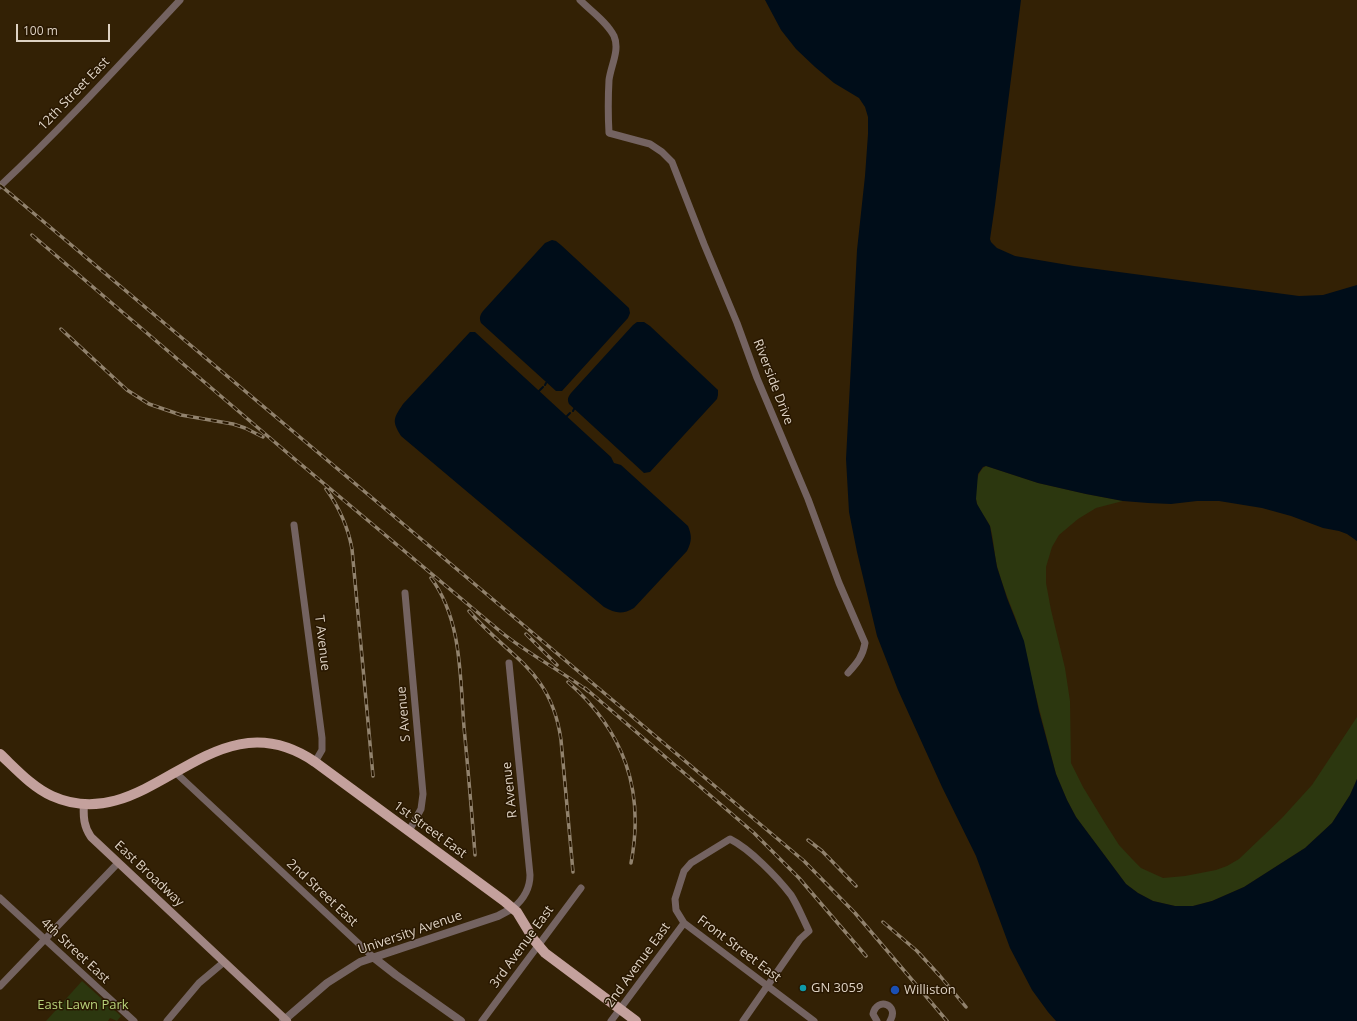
<!DOCTYPE html>
<html>
<head>
<meta charset="utf-8">
<style>
	body { margin:0 }
	#map { position:relative; width:1357px; height:1021px; overflow:hidden; background:#332105; font-family:"Open Sans",sans-serif }
	canvas { display:block }
	.scale { position:absolute; left:16px; top:24px; width:94px; height:18px; box-sizing:border-box; border:2px solid #ded2c3; border-top:0; padding-left:5px; font-size:12px; line-height:14px; white-space:nowrap; color:#ded2c3; -webkit-text-stroke:3px #281700; paint-order:stroke }
</style>
</head>
<body>
<div id="map">
<canvas width="1357" height="1021"></canvas>
<div class="scale">100 m</div>
</div>
<script>
const ctx = document.querySelector('canvas').getContext('2d');
ctx.lineJoin = 'round';
function fillPath(path, color) { ctx.fillStyle = color; ctx.fill(path, 'evenodd'); }
function strokePath(path, color, width, dash) { ctx.strokeStyle = color; ctx.lineWidth = width; ctx.lineCap = dash ? 'butt' : 'round'; ctx.setLineDash(dash || []); ctx.stroke(path); }
function drawText(font, color, halo, rows, align = 'center') {
  ctx.font = font + ' "Open Sans",sans-serif'; ctx.lineWidth = 3; ctx.setLineDash([]); ctx.textBaseline = 'middle'; ctx.strokeStyle = halo; ctx.fillStyle = color; for (const [text, x, y, turn = 0] of rows) {
    ctx.save(); ctx.translate(x, y); ctx.rotate((+turn || 0) * Math.PI / 180); ctx.textAlign = isNaN(turn) ? turn : align; if (halo) ctx.strokeText(text, 0, 0); ctx.fillText(text, 0, 0); ctx.restore();
  }
}
const green = new Path2D(`
	M986,466L1038,483L1086,494L1123,501L1096,508L1078,519L1059,535L1052,547L1046,567V583L1051,610L1065,668L1070,701L1071,763L1083,787L1105,823L1119,845L1134,861L1141,868L1163,878L1185,876L1216,870L1227,866L1239,859L1282,818L1312,785L1357,717V779L1350,795L1332,823L1305,848L1244,887L1212,901L1193,906H1175L1153,901L1138,893L1126,884L1076,817L1067,800L1056,774L1016,619C1009,602 1002,584 997,566C994,553 994,539 990,526C986,517 977,509 976,499C974,489 977,470 986,466Z
	M82,981L121,1016L117,1021L110,1018L108,1021H46Z`);
const water = new Path2D(`
	M765,0H1021L995,205L990,239L991,242L997,248L1015,256L1074,266L1299,296L1323,295L1357,285V541L1347,534L1339,531L1323,528L1291,516L1262,508L1219,501H1197L1171,504L1148,503L1123,501L1086,494L1038,483L986,466L983,467L978,474L976,499L977,504L990,526L997,567L1007,598L1024,641L1039,711L1056,774L1067,800L1076,817L1126,884L1138,893L1153,901L1175,906H1193L1212,901L1244,887L1305,848L1332,823L1350,795L1357,779V1021H1056L1048,1012L1032,990L1010,948L976,856L942,787L898,690L877,636L857,552L849,512L846,459L857,250L865,176L868,134V117L865,107L859,98L834,83L815,67L796,49L781,30Z
	M552,240L556,241L561,245L629,308L630,313L628,318L562,391H556L481,323C479,318 480,315 483,311L545,243Z
	M637,322H644L650,326L718,390V395L717,399L650,472L644,473L569,404C567,399 568,397 571,393L633,325Z
	M470,332H475L611,457L614,463L621,465L688,526C692,536 692,541 687,551L634,608C622,615 615,613 604,607L401,436C392,421 393,419 403,404Z`);
const stream = new Path2D(`
	M545,385L546,383
	M539,391L543,387
	M573,411L574,409
	M567,416L570,413`);
const minor = new Path2D(`
	M580,0C591,11 607,22 614,36C620,50 611,65 609,80C608,98 608,115 609,133L650,144L662,152L672,162L704,244L737,323L757,378L808,499L839,583L865,643C863,656 857,663 848,673
	M0,186C63,127 121,63 180,0
	M294,525L322,738V750L315,762
	M405,593L423,794L421,809L409,831
	M509,663L530,875C530,889 524,899 513,908
	M175,772L373,957
	M0,898L134,1021
	M0,986L118,863
	M167,1021L199,983L224,962
	M482,1021L581,888
	M611,1021L684,923
	M743,1021L800,939L809,931C803,919 798,906 791,895C777,877 750,849 730,839L691,863L684,871L675,899L676,910L684,923L814,1021
	M877,1021L873,1014C877,996 900,1005 890,1021`);
const tertiary = new Path2D(`
	M373,957L396,975L461,1021
	M283,1021L327,983L360,962L498,916L513,908`);
const secondary = new Path2D(`
	M84,804C83,817 84,827 91,837L287,1021`);
const primary = new Path2D(`
	M0,754C16,769 32,787 52,796C150,840 211,691 315,762L504,901L517,912L534,940L545,953L636,1021`);
const rail = new Path2D(`
	M0,185L804,861L855,913L947,1021
	M32,235L291,456L501,632C528,654 560,670 588,691
	M61,329L127,390L149,404L181,415L233,424L245,428L263,437
	M326,489C339,507 348,527 352,549L373,776
	M431,578C462,619 460,678 464,727C468,770 472,813 475,855
	M469,611C510,659 551,669 561,740L573,872
	M526,634L557,665
	M568,682C624,731 645,790 631,863
	M585,688L754,833L799,878L866,956
	M808,840L822,851L856,886
	M883,922L917,951L940,976L966,1007`);
const markers = [
	[803,988,4,"#0f9aa8"],
	[895,990,5,"#1a4fb4"]
];
const streetNames = [
	["12th Street East",74,94,-46],
	["Riverside Drive",773,382,69],
	["T Avenue",322,643,83],
	["S Avenue",404,714,-95],
	["R Avenue",510,790,-96],
	["1st Street East",430,830,36],
	["East Broadway",149,874,43],
	["2nd Street East",322,893,43],
	["University Avenue",410,933,-19],
	["3rd Avenue East",522,947,-54],
	["Front Street East",739,949,37],
	["4th Street East",75,951,43],
	["2nd Avenue East",638,965,-54]
];
const poiNames = [
	["GN 3059",811,988],
	["Williston",904,990]
];
const parkNames = [
	["East Lawn Park",83,1005]
];
fillPath(green, '#2c370f');
fillPath(water, '#000d19');
strokePath(stream, '#000d19', 2);
strokePath(minor, '#746361', 7);
strokePath(tertiary, '#746361', 8);
strokePath(secondary, '#a18683', 8);
strokePath(primary, '#c4a19d', 10);
strokePath(rail, '#91826d', 3.5);
strokePath(rail, '#281700', 2, [6]);
for (const [x, y, r, color] of markers) { const dot = new Path2D(); dot.arc(x, y, r, 0, 2 * Math.PI); ctx.fillStyle = color; ctx.fill(dot); strokePath(dot, '#281700', 1.5); }
drawText('13px', '#ded2c3', '#281700', streetNames);
drawText('13px', '#ded2c3', '#281700', poiNames, 'left');
drawText('13px', '#b7d27a', '#281700', parkNames);
</script>
</body>
</html>
